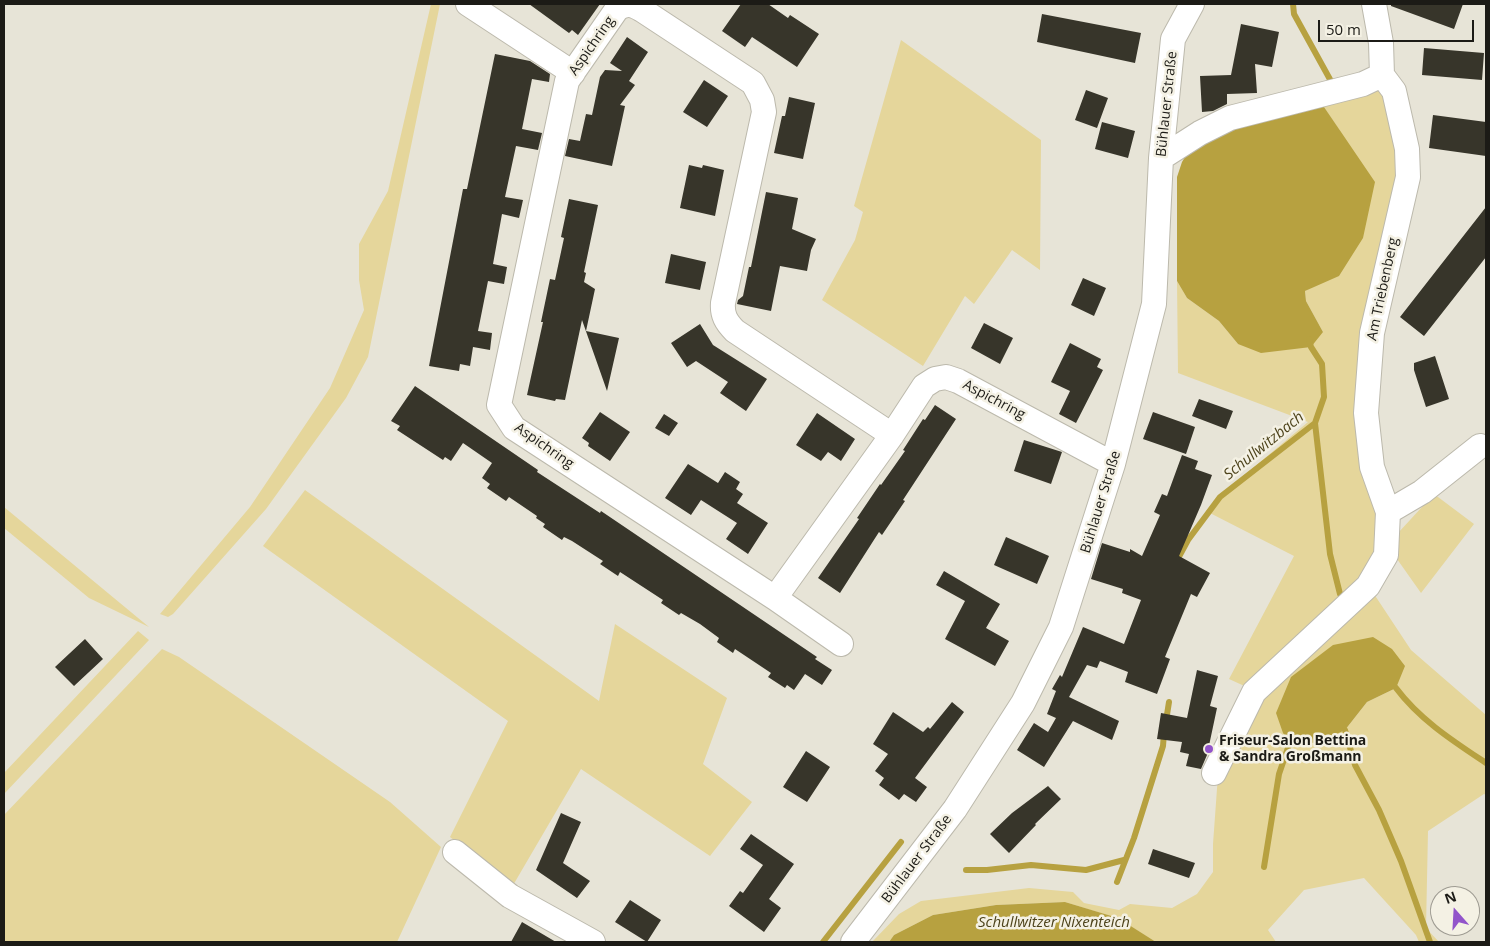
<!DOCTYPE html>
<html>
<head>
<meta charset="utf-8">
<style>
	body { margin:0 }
	#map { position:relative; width:1490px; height:946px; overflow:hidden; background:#e7e4d7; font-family:"Open Sans",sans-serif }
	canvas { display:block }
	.frame { position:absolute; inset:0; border:5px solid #1c1b16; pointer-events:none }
	.north { position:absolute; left:1430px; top:886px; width:50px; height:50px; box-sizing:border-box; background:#f4f1e4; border:1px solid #9e9b92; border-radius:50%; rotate:341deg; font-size:14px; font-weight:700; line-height:20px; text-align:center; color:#1c1b16 }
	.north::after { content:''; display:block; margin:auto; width:18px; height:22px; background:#9254ca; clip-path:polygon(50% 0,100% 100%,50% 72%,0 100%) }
	.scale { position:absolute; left:1318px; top:20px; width:156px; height:22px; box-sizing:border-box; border:2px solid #1c1b16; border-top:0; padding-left:6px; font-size:15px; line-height:18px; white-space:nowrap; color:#1c1b16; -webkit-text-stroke:4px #f4f1e4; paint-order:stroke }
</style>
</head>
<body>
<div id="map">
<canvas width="1490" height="946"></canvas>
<div class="frame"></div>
<div class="north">N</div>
<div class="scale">50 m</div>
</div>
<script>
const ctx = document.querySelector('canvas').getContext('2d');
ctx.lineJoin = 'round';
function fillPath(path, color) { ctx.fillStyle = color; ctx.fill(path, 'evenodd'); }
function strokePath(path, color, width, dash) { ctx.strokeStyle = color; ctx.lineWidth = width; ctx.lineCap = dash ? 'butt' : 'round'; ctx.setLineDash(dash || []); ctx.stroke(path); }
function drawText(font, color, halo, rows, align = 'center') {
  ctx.font = font + ' "Open Sans",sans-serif'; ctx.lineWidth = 5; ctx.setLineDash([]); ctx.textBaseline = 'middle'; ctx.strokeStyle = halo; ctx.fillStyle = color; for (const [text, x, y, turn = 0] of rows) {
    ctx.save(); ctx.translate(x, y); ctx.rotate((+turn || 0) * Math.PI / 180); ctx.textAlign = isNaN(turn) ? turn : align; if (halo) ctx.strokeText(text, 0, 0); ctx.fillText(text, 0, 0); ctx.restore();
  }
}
const green = new Path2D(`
	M431,4H440L368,357L346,398L266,509L173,614L168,617L160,614L250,507L330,388L364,310L359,280V244L388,191Z
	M901,40L1041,140L1040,270L1012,250L974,304L965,296L923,366L822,300L855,240L863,212L854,206Z
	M1385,87L1400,152V184L1365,338L1381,524L1375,565L1251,689L1229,679L1294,556L1206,511L1217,498L1308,422L1178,373L1177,281L1187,298L1219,321L1238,344L1323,332L1306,301L1305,291L1312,287L1340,131L1322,104Z
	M305,490L599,701L615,624L727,698L703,764L752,802L710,856L581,769L512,887L450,837L508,721L263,546Z
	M1434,494L1474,524L1421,593L1397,559L1398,533Z
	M4,507L149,627L89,598L4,528Z
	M1374,594L1411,650L1486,715V795L1484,794L1428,831L1426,928L1439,942H1419L1416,935L1364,878L1304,890L1268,930L1276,942H1156L1117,918L1065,902L996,905L933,915L894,935L889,942H872L899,914L921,901L1029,888L1073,892L1084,903L1119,910L1130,904L1172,908L1197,894L1213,872V844L1218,775L1271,680ZM1396,688L1367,702L1345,730L1283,733Z
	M138,631L149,640L4,794V773Z
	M162,649L179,657L390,802L441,847L397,942H4V815Z`);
const water = new Path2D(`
	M1322,104L1375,182L1363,238L1339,276L1305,291L1306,301L1323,332L1311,347L1261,353L1238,344L1219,321L1187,298L1177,281V177L1182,162L1188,152L1218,131Z
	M1373,637L1392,649L1405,666L1396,688L1367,702L1345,730L1318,743L1290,742L1283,733L1276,713L1291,677L1333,645Z
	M1065,902L1118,918L1156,942H889L894,935L933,915L996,905Z`);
const stream = new Path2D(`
	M1293,4L1294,14L1332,83
	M1315,423L1330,554L1340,594
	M1175,564L1188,540L1220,497L1315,423L1324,397L1322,364L1311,347L1309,339
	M1396,688C1420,720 1453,741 1486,763
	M1166,721L1169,702
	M1345,730L1355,765L1379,810L1401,861L1430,942
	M1264,867L1279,774L1290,742
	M966,870H987L1031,865L1086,870L1124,860
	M1117,882L1134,838L1163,746L1164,733
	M823,942L901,842`);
const building = new Path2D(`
	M529,4H600L578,35L572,30L569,33Z
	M741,4H768L788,18L790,15L819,34L797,67L752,37L745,47L722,31Z
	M1391,4H1463L1454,29L1391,6Z
	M1042,14L1141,33L1135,63L1037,42Z
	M1241,24L1279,32L1272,67L1255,64L1257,93L1227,94V104L1213,111L1202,112L1200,76L1231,75Z
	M627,37L648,52L629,81L635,85L620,105L625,106L612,166L565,156L569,139L580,141L586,114L592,115L600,77L605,70L622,71L610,63Z
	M1424,48L1484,53L1482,80L1422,75Z
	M495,54L530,61L550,74L549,82L532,79L522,129L542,133L538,150L516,146L505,197L523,200L519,218L502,214L493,264L507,267L504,284L488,281L478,331L492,333L490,350L473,347L470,366L460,364L459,371L429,366L463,189H467Z
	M704,80L728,96L707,127L683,112Z
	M1086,90L1108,98L1097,128L1075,120Z
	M789,97L815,103L803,159L774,153L782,116H785Z
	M1433,115L1486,122V156L1429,148Z
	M1102,122L1135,131L1128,158L1095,149Z
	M689,165L702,168L703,165L724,170L715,216L680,208Z
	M766,192L798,198L792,229L816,239L811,250L807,271L780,266L771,311L737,304L738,300L743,296L749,267H751Z
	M569,199L598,205L584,272L586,273L584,282L595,289L586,331L619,338L607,391L582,320L565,400L556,399L555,401L527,395L543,322H541L550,279L555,280L564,238L561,237Z
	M1486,207V257L1424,336L1400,317Z
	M671,254L706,262L700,290L665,283Z
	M1083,278L1106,288L1094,316L1071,305Z
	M984,323L1013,338L1000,364L971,348Z
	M700,324L713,345L767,379L746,411L720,393L728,382L696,361L687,367L671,343Z
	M1070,343L1101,359L1097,367L1103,370L1076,423L1059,414L1070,391L1051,382Z
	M1435,356L1449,399L1426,407L1414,370V363Z
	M415,386L538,470L537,472L600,513L601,511L817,657L815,659L832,670L822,685L805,674L794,690L787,685L785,688L768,677L771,673L735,649L733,653L717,642L719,638L700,624L681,613L679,615L661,603L663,600L620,572L618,576L600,564L603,561L572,541L564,537L562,540L543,527L545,524L536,518L537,516L509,497L506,501L487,488L490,484L482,478L492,463L463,443L451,461L445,457L443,460L397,430L400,426L391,421Z
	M1199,399L1233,411L1226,429L1192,416Z
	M935,405L956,419L903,500L905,501L882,535L879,532L840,593L818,578L859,519L857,518L880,484L881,485L905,451L903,450L923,419L925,420Z
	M600,412L630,432L610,461L588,446L589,443L582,438Z
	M1153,412L1195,427L1186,454L1143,439Z
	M817,413L855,439L841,461L828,452L821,461L796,445Z
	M664,414L678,423L669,436L655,428Z
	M1024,440L1062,452L1051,484L1014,471Z
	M1182,455L1198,461L1195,469L1212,475L1201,505L1179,556L1210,573L1197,597L1191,594L1165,657L1170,659L1157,694L1125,682L1128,672L1100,661L1097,668L1087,665L1069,697L1119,721L1112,740L1073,721L1044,767L1017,750L1034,723L1048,732L1056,718L1047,714L1056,691L1052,689L1060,675L1062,677L1083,627L1124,644L1141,600L1122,593L1123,589L1091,579L1102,543L1130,552V549L1142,556L1160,515L1154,512L1162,494L1167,496Z
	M688,464L718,483L725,472L740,482L736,489L743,494L737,503L768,523L748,554L726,539L737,523L701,500L691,515L665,498Z
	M1006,537L1049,556L1037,584L994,565Z
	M944,571L1000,604L986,628L1009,641L995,666L945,639L965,601L936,585Z
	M85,639L103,659L74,686L55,667Z
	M1197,670L1218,676L1210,706L1217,708L1207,755L1201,769L1186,766L1189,754L1180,752L1182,742L1157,739L1161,713L1187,718Z
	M952,702L964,712L915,778L927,787L916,802L904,794L899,800L879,785L884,778L875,771L888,754L873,744L893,712L923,732L928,727L930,729Z
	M806,751L830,767L807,802L783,787Z
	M1048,786L1061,799L1035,824L1036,825L1009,853L990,834L1012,813Z
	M561,813L581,822L563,863L590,881L577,898L536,870Z
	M751,834L794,864L769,899L781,908L764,932L729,906L740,891L743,893L763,865L740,849Z
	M1153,849L1195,863L1189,878L1148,864Z
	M630,900L661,920L647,942L615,922Z
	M522,922L556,942H511Z`);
const minor = new Path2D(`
	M468,4L573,73
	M1161,158L1200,133L1230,118L1363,84L1382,75L1381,43L1374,4
	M892,435L735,331C726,322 722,315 723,303L764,112L762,100L753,83L642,10C632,4 627,3 617,9L567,81L499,405L514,428L775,598L892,435L924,386L935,379L946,377L958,381L1113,464
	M1388,512L1422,492L1480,446
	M775,598L841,644
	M1214,773L1254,692L1368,586L1386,555L1388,512L1372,467L1366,413L1372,333L1408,177L1407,149L1394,91L1382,75
	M455,852L510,896L593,942
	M853,942L955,809L1023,703L1061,627L1113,464L1154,304L1161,158L1173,39L1192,4`);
const markers = [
	[1209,749,5,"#9254ca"]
];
const streetNames = [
	["Aspichring",592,46,-55],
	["Bühlauer Straße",1167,104,-84],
	["Am Triebenberg",1383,289,-78],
	["Aspichring",994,400,28],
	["Aspichring",544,446,35],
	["Bühlauer Straße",1101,502,-73],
	["Bühlauer Straße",917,859,-53]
];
const poiNames = [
	["Friseur-Salon Bettina",1219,741],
	["& Sandra Großmann",1219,757]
];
const waterNames = [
	["Schullwitzbach",1264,446,-39],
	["Schullwitzer Nixenteich",1054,923]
];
fillPath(green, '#e5d69b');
fillPath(water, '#b7a140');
strokePath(stream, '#b7a140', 6);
fillPath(building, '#37352a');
strokePath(minor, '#bcb9ac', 26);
strokePath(minor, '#fff', 24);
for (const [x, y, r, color] of markers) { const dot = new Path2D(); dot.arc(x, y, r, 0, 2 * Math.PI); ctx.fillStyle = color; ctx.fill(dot); strokePath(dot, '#f4f1e4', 2); }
drawText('14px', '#1c1b16', '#f4f1e4', streetNames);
drawText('bold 14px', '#1c1b16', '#f4f1e4', poiNames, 'left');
drawText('italic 15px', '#4d431b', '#f4f1e4', waterNames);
</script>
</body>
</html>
